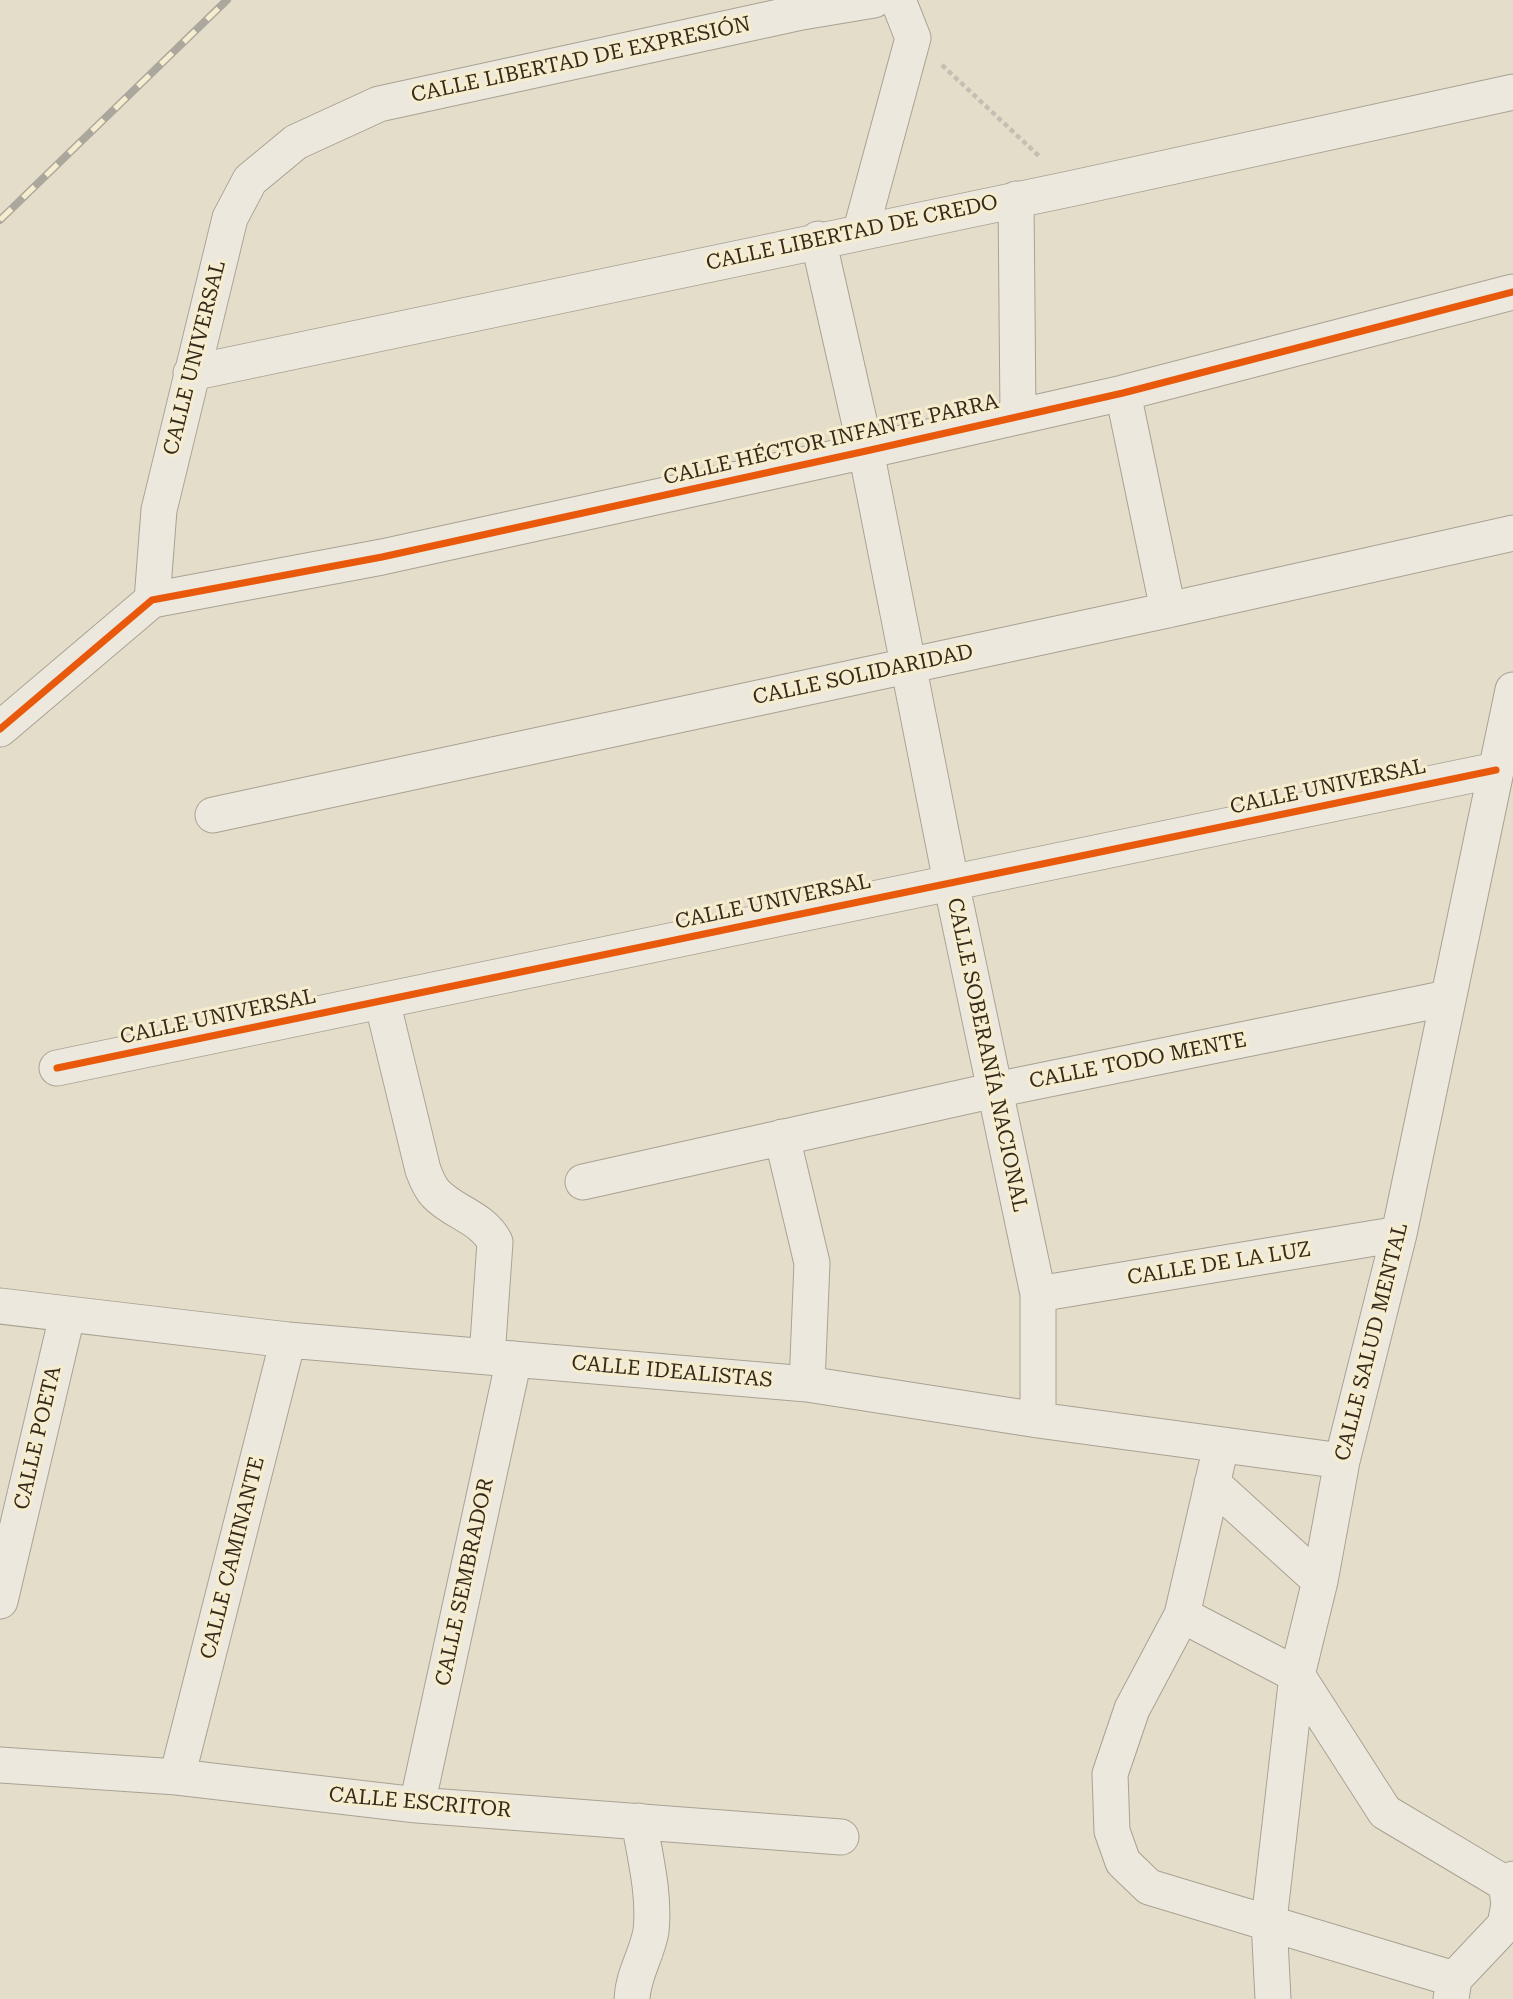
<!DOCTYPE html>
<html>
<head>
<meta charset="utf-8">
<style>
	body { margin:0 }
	canvas { display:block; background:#e4ddca }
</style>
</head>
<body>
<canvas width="1513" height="1999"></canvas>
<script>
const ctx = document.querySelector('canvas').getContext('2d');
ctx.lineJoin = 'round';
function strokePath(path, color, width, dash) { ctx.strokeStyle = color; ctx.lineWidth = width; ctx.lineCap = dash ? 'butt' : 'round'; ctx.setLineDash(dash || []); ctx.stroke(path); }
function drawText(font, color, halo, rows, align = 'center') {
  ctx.font = font + ' "Roboto Serif",serif'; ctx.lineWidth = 6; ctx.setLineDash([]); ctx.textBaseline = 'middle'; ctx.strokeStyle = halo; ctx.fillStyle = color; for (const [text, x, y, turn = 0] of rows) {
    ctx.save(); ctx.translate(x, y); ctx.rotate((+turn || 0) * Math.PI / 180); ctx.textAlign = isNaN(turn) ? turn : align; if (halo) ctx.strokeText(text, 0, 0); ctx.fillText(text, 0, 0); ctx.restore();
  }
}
const path = new Path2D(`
	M942,65L1040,157`);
const minor = new Path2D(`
	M1016,199L1018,416
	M861,230L913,38L898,0
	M818,239L866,451L951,882L1038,1294V1420
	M191,373L1074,188L1513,92
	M1123,393L1168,610
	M152,600L159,510L230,218L250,180L296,142L379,104L802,12L874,0
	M0,729L152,600L382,557L866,451L1123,393L1513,292
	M213,815L1168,610L1513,533
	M382,1001L423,1170C426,1178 430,1188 436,1194C454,1213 482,1217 495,1242L487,1357
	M57,1068L1496,770
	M782,1137L812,1263L807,1384
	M583,1182L995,1090L1448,998
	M1038,1294L1399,1234
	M0,1306L288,1340L807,1384L1038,1420L1342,1461
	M1221,1446L1182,1615L1132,1709L1110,1774L1112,1831L1123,1862L1149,1887L1454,1979
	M1212,1483L1320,1581
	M0,1601L67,1316
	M1182,1615L1297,1675L1385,1812L1506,1884
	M0,1765L177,1777L417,1805L841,1837
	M177,1777L288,1340
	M417,1805L514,1359
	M632,1999C633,1974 647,1955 651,1931C655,1895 645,1857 639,1821
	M1273,1999L1269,1921L1297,1675L1320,1581L1342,1461L1399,1234L1513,690
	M1451,1999L1454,1979L1505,1925L1509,1904L1506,1884L1513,1879`);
const rail = new Path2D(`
	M0,220L227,0`);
const cycleway = new Path2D(`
	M0,729L152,600L382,557L866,451L1123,393L1513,292
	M57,1068L1496,770`);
const streetNames = [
	["CALLE LIBERTAD DE EXPRESIÓN",581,60,-12],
	["CALLE LIBERTAD DE CREDO",852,233,-12],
	["CALLE UNIVERSAL",195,358,-76],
	["CALLE HÉCTOR INFANTE PARRA",831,440,-13],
	["CALLE SOLIDARIDAD",863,675,-12],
	["CALLE UNIVERSAL",1328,787,-12],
	["CALLE UNIVERSAL",773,902,-12],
	["CALLE UNIVERSAL",218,1017,-12],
	["CALLE SOBERANÍA NACIONAL",987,1055,78],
	["CALLE TODO MENTE",1138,1061,-11],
	["CALLE DE LA LUZ",1219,1264,-9],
	["CALLE SALUD MENTAL",1372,1342,-76],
	["CALLE IDEALISTAS",672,1372,5],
	["CALLE POETA",38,1438,-77],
	["CALLE CAMINANTE",233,1558,-76],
	["CALLE SEMBRADOR",465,1582,-78],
	["CALLE ESCRITOR",420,1803,5]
];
strokePath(minor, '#a9a294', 37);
strokePath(path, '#c4beb3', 4.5, [5, 3.5]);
strokePath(minor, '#ece8dd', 35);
strokePath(rail, '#aba79d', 8);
strokePath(rail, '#f6edcf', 5, [16]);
strokePath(cycleway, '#e8590c', 7);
drawText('21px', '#372a1c', '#f6edcf', streetNames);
</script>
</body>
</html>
